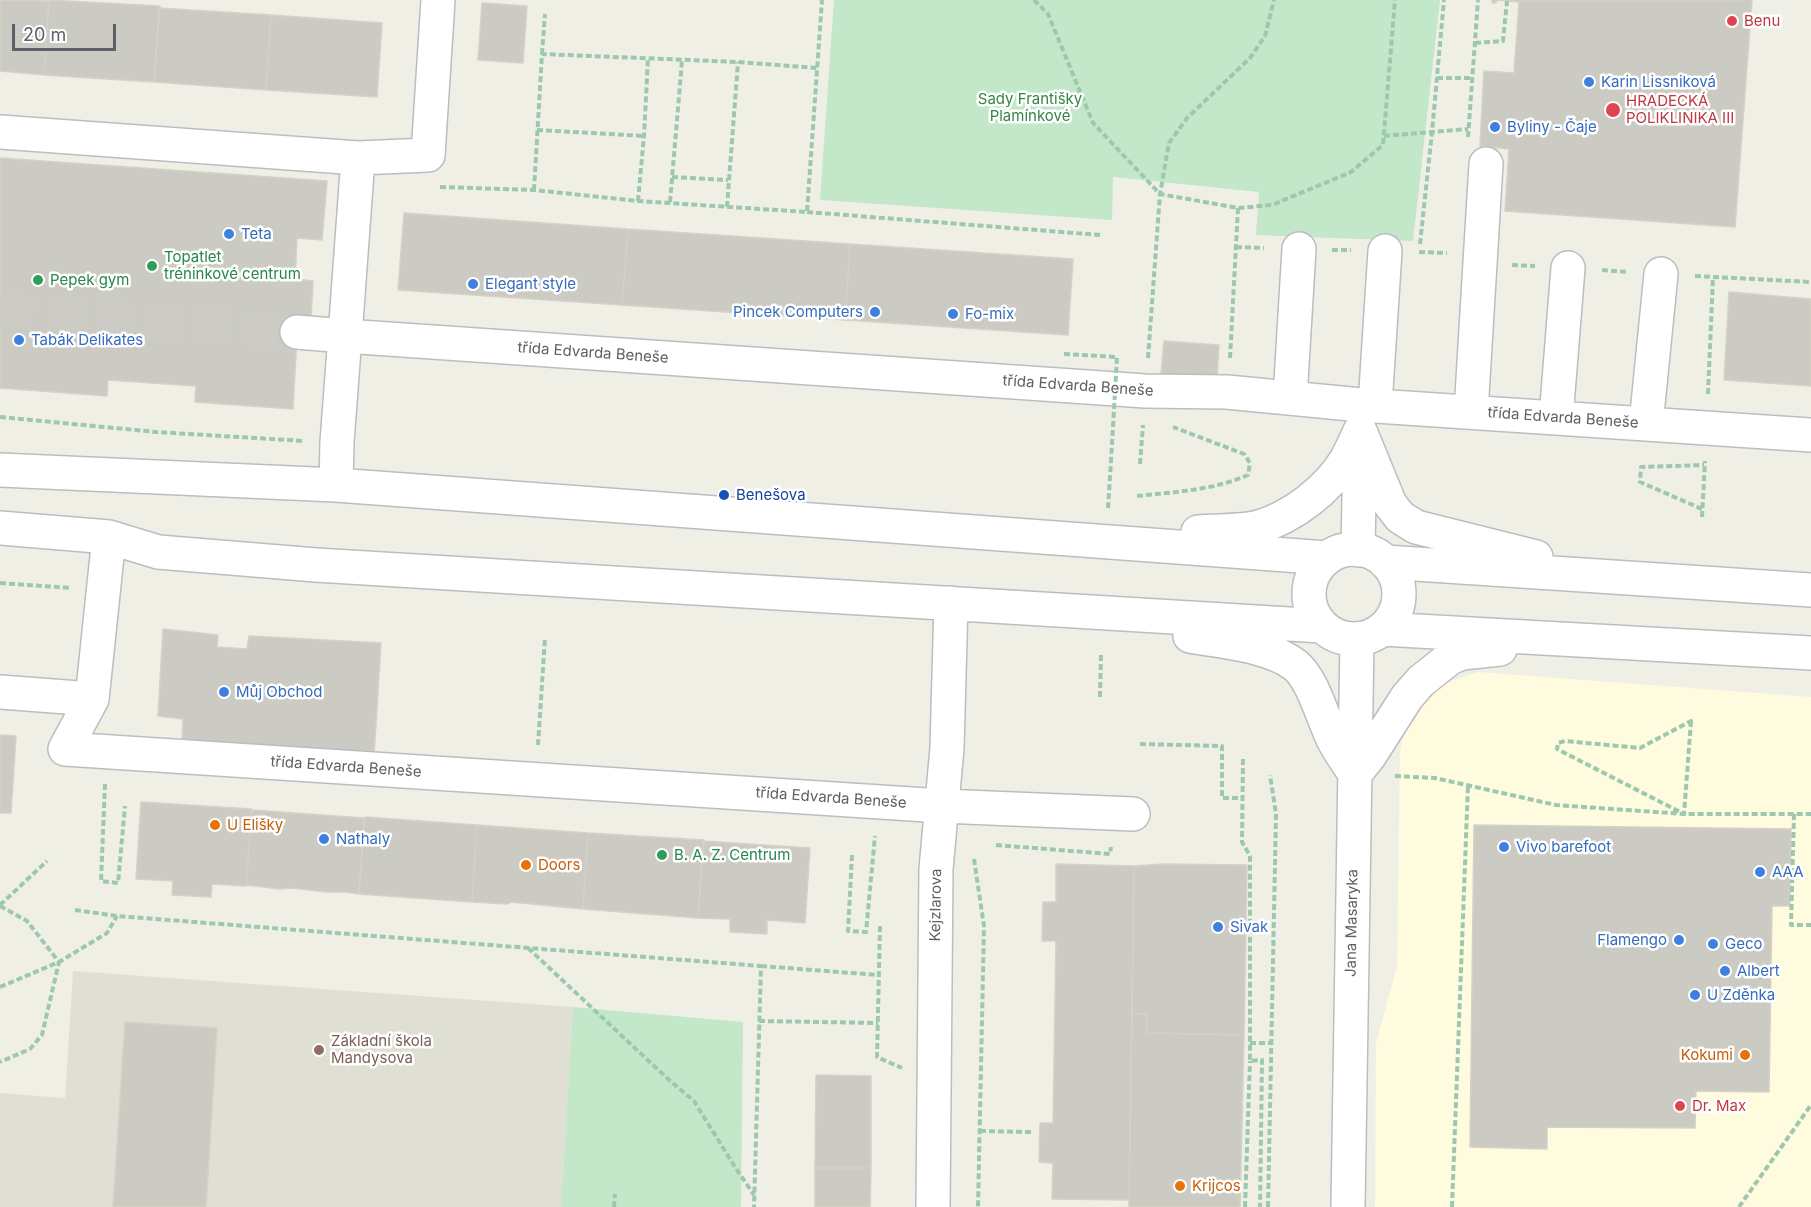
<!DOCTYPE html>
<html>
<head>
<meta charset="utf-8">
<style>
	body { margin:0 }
	#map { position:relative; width:1811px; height:1207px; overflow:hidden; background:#f0efe6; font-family:Inter,sans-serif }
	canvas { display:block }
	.scale { position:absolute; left:12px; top:24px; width:104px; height:27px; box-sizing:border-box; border:3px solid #5e6067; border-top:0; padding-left:8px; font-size:18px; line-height:21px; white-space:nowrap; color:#5e6067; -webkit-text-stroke:4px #fff; paint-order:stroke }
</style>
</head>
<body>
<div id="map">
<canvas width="1811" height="1207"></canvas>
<div class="scale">20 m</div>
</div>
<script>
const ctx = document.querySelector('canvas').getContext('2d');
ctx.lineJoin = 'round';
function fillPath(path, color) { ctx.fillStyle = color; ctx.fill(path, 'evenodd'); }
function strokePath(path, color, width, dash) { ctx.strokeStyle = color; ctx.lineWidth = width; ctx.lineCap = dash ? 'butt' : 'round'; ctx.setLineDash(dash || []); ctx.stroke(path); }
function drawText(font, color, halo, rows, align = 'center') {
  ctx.font = font + ' Inter,sans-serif'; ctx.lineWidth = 5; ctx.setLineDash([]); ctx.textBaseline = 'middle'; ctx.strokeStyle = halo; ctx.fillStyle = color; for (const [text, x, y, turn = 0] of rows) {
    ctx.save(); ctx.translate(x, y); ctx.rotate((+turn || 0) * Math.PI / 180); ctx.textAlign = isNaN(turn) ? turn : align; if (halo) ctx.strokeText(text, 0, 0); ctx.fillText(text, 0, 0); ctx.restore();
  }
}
const commercial = new Path2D(`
	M1478,672L1811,697V1207H1375L1376,1043L1397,966L1400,752L1407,715L1434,687Z`);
const education = new Path2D(`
	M73,971L573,1007L561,1207H0V1093L65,1098Z`);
const green = new Path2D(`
	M834,0H1440L1413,241L1256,235L1259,192L1113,177L1112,220L820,200Z
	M573,1007L743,1022L741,1207H561Z`);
const building = new Path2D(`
	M0,0L49,1L44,75L0,71Z
	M49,0L160,6L154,82L44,75Z
	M1492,0H1752L1735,227L1505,211L1509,149L1480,146L1484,71L1514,73L1519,2L1497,0L1496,3H1492Z
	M482,3L527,6L523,63L478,60Z
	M159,8L271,15L266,90L154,82Z
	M271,15L382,23L377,97L266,90Z
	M0,158L327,181L322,240L297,238L295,279L313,281V284L311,317H298L293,409L195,402L196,386L108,380L107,396L0,388Z
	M404,213L628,229L622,305L398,290Z
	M628,229L850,244L845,320L622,305Z
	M850,244L1073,259L1068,335L845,320Z
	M1729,292L1811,299V386L1724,380Z
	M1164,341L1219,345L1217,378L1161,374Z
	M163,629L218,635L217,647L247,649L249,636L381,643L374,755L182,743L183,719L158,716Z
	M0,735L16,736L11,813H0Z
	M141,802L252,809L246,886L212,884L211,897L172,895L173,881L136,879Z
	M252,810L364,818L359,894L346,892H326L293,888L280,889L246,885Z
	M365,817L477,825L472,902L359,894Z
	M477,825L588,833L583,909L511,902L508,904L472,902Z
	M1474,825L1791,829L1790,906H1772L1769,1092L1696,1091L1695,1128L1547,1127V1149L1470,1147Z
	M588,833L704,840L698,918L583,909Z
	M703,841L810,848L805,923L767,920V934L730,932V919L698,918Z
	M1056,864L1134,866L1129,1200L1052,1199L1053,1163L1039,1162L1040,1123H1053L1056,941H1042L1043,902H1056Z
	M1164,864L1247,865L1244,1035L1147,1033V1014H1132L1134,866Z
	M1132,1014H1147V1033L1244,1035L1240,1207H1129Z
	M125,1022L217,1028L206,1207H113Z
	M816,1075L871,1076V1168H815Z
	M815,1168H871L870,1207H815Z`);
const minorTunnel = new Path2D(`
	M0,310L297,332`);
const path = new Path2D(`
	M1034,0L1048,14L1093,123L1160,194L1238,208L1272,205L1351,172L1383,145L1395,0
	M1475,43L1503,41L1507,1
	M542,54L545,14
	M1437,78H1472
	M537,130L644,136
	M1384,136L1468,129
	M1468,137L1478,0
	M672,177L728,180
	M440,187L534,190L638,201L807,212L822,0
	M534,190L542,54L738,62L817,68
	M638,201L644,136L648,58
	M670,202L682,61
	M727,207L738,62
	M807,212L1100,235
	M1420,244L1432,132L1444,0
	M1236,247L1264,248
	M1332,250H1351
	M1419,252L1447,253
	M1512,265L1535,266
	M1602,270L1628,272
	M1695,276L1811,282
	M1148,358L1160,194L1169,143L1187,118L1250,58L1265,36L1274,0
	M1230,358L1238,208
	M1708,394L1713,277
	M0,417L156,432L304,441
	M1140,464L1143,425
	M1137,496C1175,492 1214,490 1248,475L1250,463L1244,454L1173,427
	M1108,508L1111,461
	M1702,509L1640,482L1641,467L1704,465
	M1702,517L1705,461
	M0,583L71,588
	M1100,697L1101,655
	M1691,721L1684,814L1557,749L1558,743L1565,741L1640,748Z
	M1140,744L1222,746V798H1242
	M538,745L545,638
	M1243,759L1242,842L1250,856V1061L1262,1060L1260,1207
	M1395,776L1435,778L1556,805L1684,814H1811
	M105,784L101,881L118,883L125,806
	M1794,814L1791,925H1811
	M996,845L1110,854L1111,847
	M852,855L848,931L866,932L875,836
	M974,859L984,926L978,1207
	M0,905L47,861
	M0,906L27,921L59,962L42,1035L30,1049L0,1062
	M75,910L117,916L761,966L754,1207
	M880,926L877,1057L902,1068
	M528,948L668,1079L694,1101L735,1167L754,1195
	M761,966L878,975
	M0,987L59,962L107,933L117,916
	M759,1021L878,1023
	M1250,1043H1271
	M980,1131L1031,1132
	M614,1207L615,1194
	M1245,1207L1250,1061
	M1268,1207L1276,814L1270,775
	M1452,1207L1468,785
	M1739,1207L1811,1105`);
const minor = new Path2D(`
	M0,132L358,158
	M297,332L345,336L358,158L428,155L438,0
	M1290,398L1299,249
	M1375,405L1385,251
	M1471,412L1486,164
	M1556,418L1568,268
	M1646,424L1661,274
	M1360,431L1390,504L1400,517L1416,527L1536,557
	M0,470L336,485L1327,558
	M336,485L337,442L345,336L1145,391L1227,392L1361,405L1811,435
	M0,528L109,537L158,552L316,565L1322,626
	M1198,532C1217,530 1240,532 1259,527C1292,517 1328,490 1346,460C1351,451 1356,440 1360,431
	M109,537L92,699L65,749L942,806L1133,814
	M1309 594a45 45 0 1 1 90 0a45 45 0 1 1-90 0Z
	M1358,550L1360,445
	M1385,562L1811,590
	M1382,629L1811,653
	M1190,636C1222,642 1269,645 1295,665C1313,679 1323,719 1333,739C1339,751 1347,762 1355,774
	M0,692L92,699
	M1355,774L1370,755L1407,697L1421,681L1450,658L1462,653L1500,649
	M933,1207L936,869L947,748L951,603
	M1348,1207L1357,639`);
const pathBridge = new Path2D(`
	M1064,354L1117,357L1111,461`);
const markers = [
	[1732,21,6,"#e0444e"],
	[1589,82,6,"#3f7fe0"],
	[1613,110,8,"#e0444e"],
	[1495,127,6,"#3f7fe0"],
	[229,234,6,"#3f7fe0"],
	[152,266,6,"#2e9e5b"],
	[38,280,6,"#2e9e5b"],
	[473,284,6,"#3f7fe0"],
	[875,312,6,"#3f7fe0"],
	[953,314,6,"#3f7fe0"],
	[19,340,6,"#3f7fe0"],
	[724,495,6,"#1a4fb4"],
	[224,692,6,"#3f7fe0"],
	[215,825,6,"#e8710a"],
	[324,839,6,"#3f7fe0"],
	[1504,847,6,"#3f7fe0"],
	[662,855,6,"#2e9e5b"],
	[526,865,6,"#e8710a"],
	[1760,872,6,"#3f7fe0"],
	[1218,927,6,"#3f7fe0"],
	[1679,940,6,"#3f7fe0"],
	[1713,944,6,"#3f7fe0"],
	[1725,971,6,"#3f7fe0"],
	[1695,995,6,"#3f7fe0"],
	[319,1050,6,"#8d6e63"],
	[1745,1055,6,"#e8710a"],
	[1680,1106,6,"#e0444e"],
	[1180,1186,6,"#e8710a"]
];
const healthNames = [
	["Benu",1744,21],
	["HRADECKÁ",1626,101],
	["POLIKLINIKA III",1626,118],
	["Dr. Max",1692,1106]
];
const shopNames = [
	["Karin Lissniková",1601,82],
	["Byliny - Čaje",1507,127],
	["Teta",241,234],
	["Elegant style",485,284],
	["Pincek Computers",863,312,"right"],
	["Fo-mix",965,314],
	["Tabák Delikates",31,340],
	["Můj Obchod",236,692],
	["Nathaly",336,839],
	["Vivo barefoot",1516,847],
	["AAA",1772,872],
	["Sivak",1230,927],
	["Flamengo",1667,940,"right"],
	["Geco",1725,944],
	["Albert",1737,971],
	["U Zděnka",1707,995]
];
const parkNames = [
	["Sady Františky",1030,99],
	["Plamínkové",1030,116]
];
const leisureNames = [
	["Topatlet",164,257],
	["tréninkové centrum",164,274],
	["Pepek gym",50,280],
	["B. A. Z. Centrum",674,855]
];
const streetNames = [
	["třída Edvarda Beneše",593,353,4],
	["třída Edvarda Beneše",1078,386,4],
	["třída Edvarda Beneše",1563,418,4],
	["třída Edvarda Beneše",346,767,4],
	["třída Edvarda Beneše",831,798,4],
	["Kejzlarova",936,905,-89],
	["Jana Masaryka",1352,923,-89]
];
const transitNames = [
	["Benešova",736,495]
];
const foodNames = [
	["U Elišky",227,825],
	["Doors",538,865],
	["Kokumi",1733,1055,"right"],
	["Krijcos",1192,1186]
];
const educationNames = [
	["Základní škola",331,1041],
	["Mandysova",331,1058]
];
fillPath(commercial, '#fefbde');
fillPath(education, '#e0dfd4');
fillPath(green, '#c3e7c9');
fillPath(building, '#cbcac3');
strokePath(building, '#d5d2c5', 1.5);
strokePath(minorTunnel, '#cccbc6', 33, [33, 16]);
strokePath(minor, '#bbbdc2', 36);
strokePath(path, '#9cc8af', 4, [6, 3]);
strokePath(minor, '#fff', 33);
strokePath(pathBridge, '#9cc8af', 4, [6, 3]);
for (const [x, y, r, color] of markers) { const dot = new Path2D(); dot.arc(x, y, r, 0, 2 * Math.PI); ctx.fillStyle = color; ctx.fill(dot); strokePath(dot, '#fff', 2); }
drawText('15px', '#be3a42', '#fff', healthNames, 'left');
drawText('15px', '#366cbe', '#fff', shopNames, 'left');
drawText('15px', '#358645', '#fff', parkNames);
drawText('15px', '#27864d', '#fff', leisureNames, 'left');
drawText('15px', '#5e6067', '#fff', streetNames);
drawText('15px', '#164399', '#fff', transitNames, 'left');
drawText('15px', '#c56008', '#fff', foodNames, 'left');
drawText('15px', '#785e54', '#fff', educationNames, 'left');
</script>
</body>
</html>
